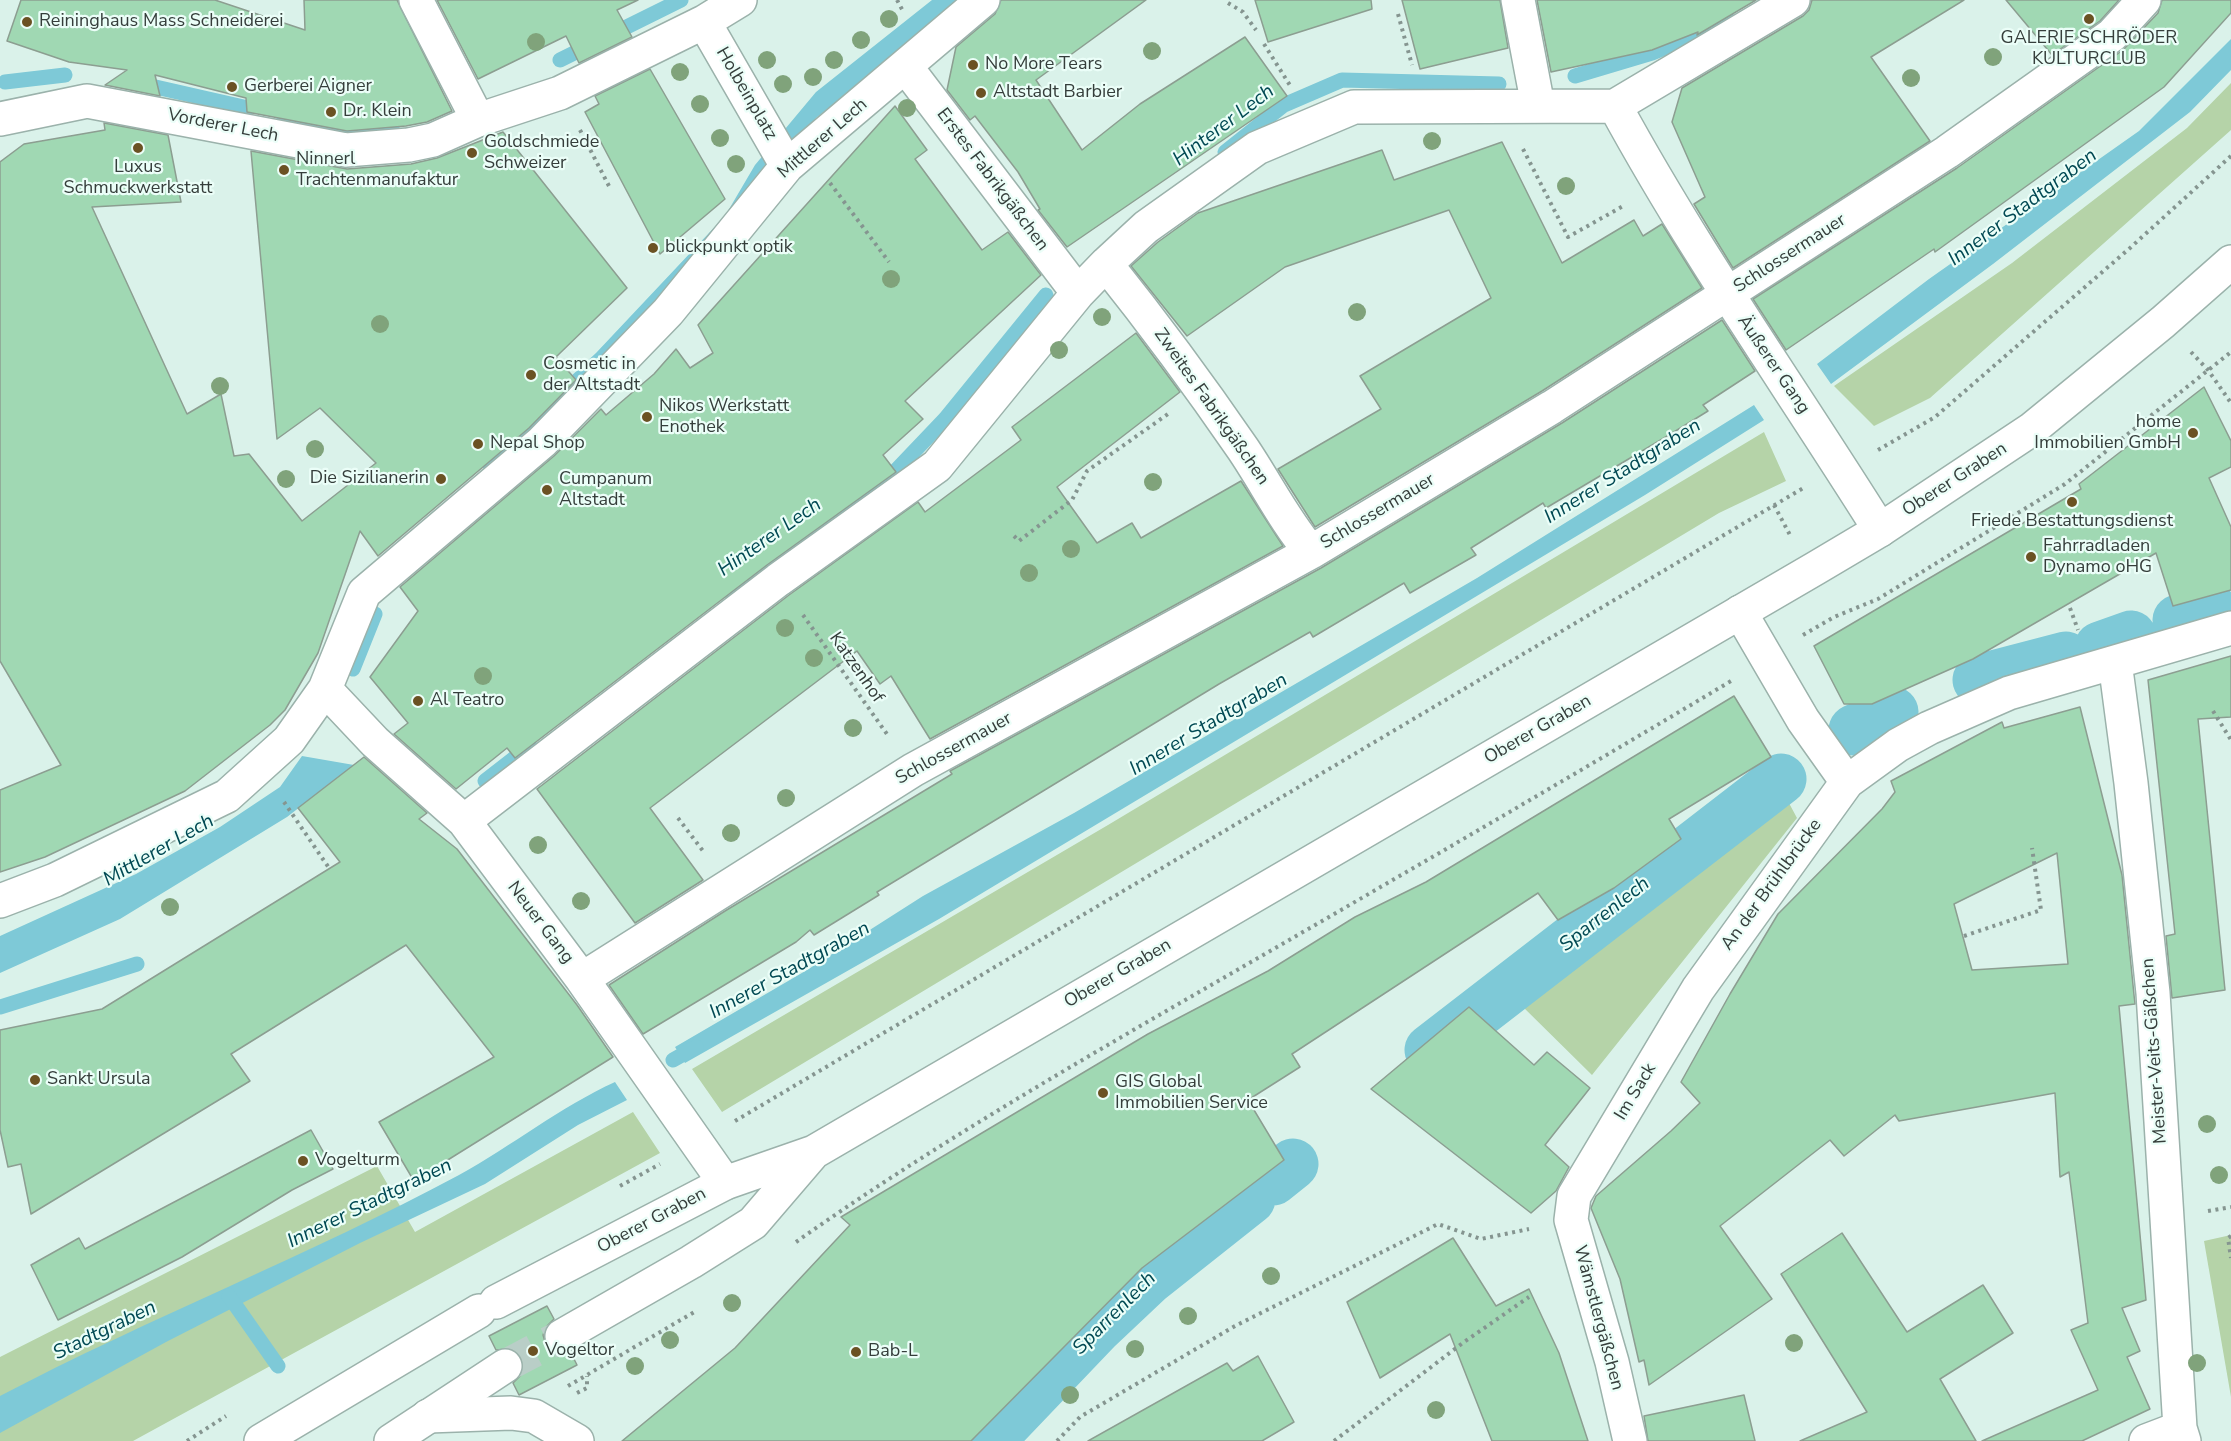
<!DOCTYPE html>
<html>
<head>
<meta charset="utf-8">
<style>
	body { margin:0 }
	canvas { display:block; background:#daf2ea }
</style>
</head>
<body>
<canvas width="2231" height="1441"></canvas>
<script>
const ctx = document.querySelector('canvas').getContext('2d');
ctx.lineJoin = 'round';
function fillPath(path, color) { ctx.fillStyle = color; ctx.fill(path, 'evenodd'); }
function strokePath(path, color, width, dash) { ctx.strokeStyle = color; ctx.lineWidth = width; ctx.lineCap = dash ? 'butt' : 'round'; ctx.setLineDash(dash || []); ctx.stroke(path); }
function drawText(font, color, halo, rows, align = 'center') {
  ctx.font = font + ' "Nunito Sans",sans-serif'; ctx.lineWidth = 4.5; ctx.setLineDash([]); ctx.textBaseline = 'middle'; ctx.strokeStyle = halo; ctx.fillStyle = color; for (const [text, x, y, turn = 0] of rows) {
    ctx.save(); ctx.translate(x, y); ctx.rotate((+turn || 0) * Math.PI / 180); ctx.textAlign = isNaN(turn) ? turn : align; if (halo) ctx.strokeText(text, 0, 0); ctx.fillText(text, 0, 0); ctx.restore();
  }
}
const green = new Path2D(`
	M2231,83V130L1930,398L1874,426L1834,386L2012,263L2187,128Z
	M1764,432L1786,481L1719,513L722,1112L692,1069L1108,825Z
	M1783,792L1797,818L1592,1075L1521,1005Z
	M633,1112L660,1153L133,1441H0V1357L377,1166L415,1232Z
	M2231,1235V1397L2204,1241Z`);
const water = new Path2D(`
	M932,0H965L816,118L734,223L493,470L474,466L596,353L725,216L755,165L816,92Z
	M2231,39V70L2190,112L1993,264L1831,384L1817,364L1929,279L2139,131Z
	M1754,405L1764,420L1645,495L939,919L685,1063L675,1047L807,970L923,896L1074,813L1477,578Z
	M302,756L354,765L287,817L120,919L0,973V936L136,874L220,827L280,787Z
	M615,1082L627,1100L578,1125L485,1184L360,1243L166,1342L0,1433V1396C151,1317 310,1255 459,1175C512,1146 560,1107 615,1082Z`);
const stream = new Path2D(`
	M560,60L681,0
	M1575,76L1652,53L1730,21
	M5,82L65,75
	M138,83L248,108
	M284,118C324,128 352,133 393,124
	M1225,152L1284,105L1342,80L1499,84
	M730,592L885,482L945,419L1046,295
	M353,669L375,614
	M485,781L530,746
	M0,1007L137,964
	M673,1060L696,1047
	M229,1296L278,1366`);
const canal = new Path2D(`
	M2178,620L2211,608
	M2100,647L2131,636
	M1978,680L2066,657
	M1854,730L1893,712
	M1430,1050L1781,779
	M1273,1180L1293,1164
	M989,1441L1097,1328L1149,1279L1250,1199`);
const building = new Path2D(`
	M21,0H215L305,30L304,0H397L452,111L427,122L406,126L347,131L247,112L246,98L155,75L160,96L105,85L127,70L69,62L7,41Z
	M437,0H638L617,10L632,37L579,63L566,36L478,79Z
	M1001,0H1146L1036,80L1082,150L1140,104L1245,37L1287,96L1067,247L1038,210L1040,209L1018,172L975,116L970,120L947,90L956,47L995,14Z
	M1255,0H1371L1372,9L1268,42Z
	M1402,0H1500L1508,48L1420,69Z
	M1537,0H1756L1697,35L1698,32L1652,50L1551,72Z
	M1812,0H1964L1871,57L1930,141L1733,268L1694,204L1705,197L1672,122L1682,88L1803,16L1809,10Z
	M2006,0H2119L2100,21L2052,55Z
	M2162,0H2231V13L2164,87L1935,252L1934,249L1786,350L1753,299L1957,168L2123,50L2158,13Z
	M650,69L725,199L660,254L585,112L599,104L595,96Z
	M895,106L927,150L915,159L982,250L1008,232L1041,275L905,401L923,419L883,455L896,472L767,565L515,758L507,748L456,789L394,734L408,723L370,677L418,611L400,587L554,456L601,409L606,415L654,374L676,349L690,368L713,353L698,325Z
	M104,123L168,135L181,202L92,207L187,414L221,394L234,456L249,454L302,521L376,463L320,408L277,439L251,151L347,169L411,164L437,158L503,132L627,288L556,357L576,380L529,428L378,556L360,531L318,653L285,710L270,725L185,791L45,857L0,872V790L61,765L0,661V162L24,144L105,130Z
	M1502,142L1562,263L1634,220L1643,236L1662,224L1702,288L1542,391L1315,527L1278,469L1381,409L1360,376L1491,298L1449,210L1285,267L1187,336L1131,266L1158,242L1198,213L1382,150L1394,180Z
	M1722,320L1755,371L1703,405L1708,411L1669,435L1546,508L1543,503L1471,548L1476,555L1410,593L1404,583L1313,637L1310,632L1219,684L877,892L879,895L814,935L810,930L796,942L643,1034L609,985L725,911L952,774L950,771L1321,568L1562,423Z
	M1136,333L1180,392L1057,487L1097,543L1132,523L1141,538L1241,481L1283,546L930,739L891,676L880,684L857,651L650,808L703,880L635,923L537,789L789,595L918,502L925,512L1021,440L1012,427Z
	M2204,387L2231,441V467L2209,478L2231,527V590L2173,606L2156,553L1973,659L1872,704H1844L1814,646L2081,489L2079,484Z
	M2231,656V717L2198,719L2225,990L2172,998L2166,936L2175,934L2148,680Z
	M1734,696L1771,757L1669,819L1681,839L1614,888L1558,920L1538,893L1292,1054L1300,1067L1248,1100L1284,1160L1142,1268L971,1441H622L735,1348L850,1225L841,1217L1148,1034L1268,971L1355,917L1426,882Z
	M2080,707L2122,875L2134,995L2135,1004L2119,1006L2146,1300L2122,1308L2140,1351L2127,1357L2150,1409L2082,1441H1982L2098,1390L2071,1330L2088,1323L2069,1172L2060,1177L2055,1093L1899,1121L1895,1115L1844,1156L1830,1140L1720,1226L1772,1299L1649,1385L1644,1360L1639,1362L1620,1279L1591,1208L1596,1196L1671,1131L1700,1103L1681,1082L1730,994L1778,914L1882,809L1895,792L1891,781L2002,722L2004,728ZM2057,853L2068,964L1972,970L1954,904Z
	M364,757L427,813L419,819L457,849L577,1005L613,1057L414,1181L379,1122L494,1057L406,945L231,1054L250,1081L31,1214L21,1164L8,1167L0,1130V1030L102,1009L340,862L298,808Z
	M1469,1007L1534,1065L1547,1052L1590,1088L1545,1145L1569,1167L1556,1191L1531,1213L1371,1089Z
	M311,1130L333,1169L292,1190L182,1257L58,1320L31,1265L79,1238L85,1249Z
	M1842,1233L1907,1332L1983,1285L2013,1333L1940,1379L1976,1441H1800L1867,1412L1781,1274Z
	M1453,1238L1496,1306L1529,1289L1559,1353L1588,1441H1492L1450,1334L1380,1378L1347,1302Z
	M547,1306L554,1319L546,1327L543,1335L546,1345L553,1352L563,1355L571,1353L577,1365L519,1395L513,1383L522,1374L524,1365L521,1356L513,1349L496,1350L489,1336Z
	M1258,1356L1294,1422L1262,1441H1088L1227,1363L1233,1371Z
	M1744,1395L1755,1441H1648L1644,1416Z`);
const secondaryTunnel = new Path2D(`
	M505,1366L562,1336`);
const path = new Path2D(`
	M897,0L904,13
	M1228,3L1243,12L1256,30
	M1398,14L1412,65
	M1264,44L1291,87
	M580,130L610,188
	M1523,149L1568,237L1625,205
	M830,183L889,262
	M2191,352L2208,370L2231,403
	M1878,450L1935,417L2130,248L2231,156
	M1774,505L1790,535
	M1014,536L1019,541L1072,500L1087,471L1168,414
	M2070,608L2078,630
	M803,615L889,737
	M1803,635L1834,617L1878,599L2065,484L2231,352
	M2213,711L2231,740
	M284,802L329,868
	M678,818L703,851
	M1964,936L2041,910L2032,848
	M735,1121L1805,487
	M620,1186L660,1164
	M2208,1211L2231,1207
	M2231,1236L2228,1238L2231,1258
	M796,1242C939,1141 1092,1054 1244,966C1407,872 1569,778 1731,681
	M568,1386L696,1311
	M577,1393L587,1388V1376
	M187,1441L226,1416
	M1057,1441L1080,1417L1235,1326L1438,1224L1481,1239L1529,1229
	M1334,1441L1464,1342L1529,1297`);
const street = new Path2D(`
	M416,0L478,120
	M1518,0L1538,106
	M704,22L787,166
	M906,67L1078,293
	M1615,106C1695,253 1791,388 1880,530
	M0,119L87,101L346,150L409,145L433,140L478,120L560,93L704,22L740,0
	M1106,264C1154,324 1199,385 1243,449C1266,483 1284,520 1311,552
	M1740,612L1803,720L1847,782
	M2115,662L2131,783L2153,993L2180,1428L2184,1441
	M325,689L375,742L464,821L582,979L725,1183
	M464,821L778,580L937,466L1078,293L1106,264L1146,227L1257,148L1354,107L1615,106L1793,0
	M0,901L55,880L227,796L289,740L325,689L364,593L542,442L668,312L787,166L983,0
	M582,979L913,770L1311,552L1552,407L1947,152L2112,35L2144,0
	M428,1416L511,1413L534,1416L577,1441
	M1630,1441L1612,1362L1571,1220L1574,1196L1698,989L1847,782L1898,745L1929,728L2009,693L2231,628
	M2146,1441L2180,1428`);
const secondary = new Path2D(`
	M496,1302L725,1183L814,1152L1816,568L1880,530L2032,429L2163,322L2231,262
	M562,1336L691,1262L753,1223L813,1153
	M261,1441L479,1311
	M391,1441L505,1366`);
const trees = [
	[889,19],
	[861,40],
	[536,42],
	[1152,51],
	[1993,57],
	[767,60],
	[834,60],
	[680,72],
	[813,77],
	[1911,78],
	[783,84],
	[700,104],
	[907,108],
	[720,138],
	[1432,141],
	[736,164],
	[1566,186],
	[891,279],
	[1357,312],
	[1102,317],
	[380,324],
	[1059,350],
	[220,386],
	[315,449],
	[286,479],
	[1153,482],
	[1071,549],
	[1029,573],
	[785,628],
	[814,658],
	[483,676],
	[853,728],
	[786,798],
	[731,833],
	[538,845],
	[581,901],
	[170,907],
	[2207,1124],
	[2219,1175],
	[1271,1276],
	[732,1303],
	[1188,1316],
	[670,1340],
	[1794,1343],
	[1135,1349],
	[2197,1363],
	[635,1366],
	[1070,1395],
	[1436,1410]
];
const markers = [
	[2089,19,6,"#6b5223"],
	[27,22,6,"#6b5223"],
	[973,65,6,"#6b5223"],
	[232,87,6,"#6b5223"],
	[981,93,6,"#6b5223"],
	[331,112,6,"#6b5223"],
	[138,148,6,"#6b5223"],
	[472,153,6,"#6b5223"],
	[284,170,6,"#6b5223"],
	[653,248,6,"#6b5223"],
	[531,375,6,"#6b5223"],
	[647,417,6,"#6b5223"],
	[2193,433,6,"#6b5223"],
	[478,444,6,"#6b5223"],
	[441,479,6,"#6b5223"],
	[547,490,6,"#6b5223"],
	[2072,502,6,"#6b5223"],
	[2031,557,6,"#6b5223"],
	[418,701,6,"#6b5223"],
	[35,1080,6,"#6b5223"],
	[1103,1093,6,"#6b5223"],
	[303,1161,6,"#6b5223"],
	[533,1351,6,"#6b5223"],
	[856,1352,6,"#6b5223"]
];
const poiNames = [
	["Reininghaus Mass Schneiderei",39,22],
	["GALERIE SCHRÖDER",2089,39,"center"],
	["KULTURCLUB",2089,60,"center"],
	["No More Tears",985,65],
	["Gerberei Aigner",244,87],
	["Altstadt Barbier",993,93],
	["Dr. Klein",343,112],
	["Goldschmiede",484,143],
	["Schweizer",484,164],
	["Ninnerl",296,160],
	["Trachtenmanufaktur",296,181],
	["Luxus",138,168,"center"],
	["Schmuckwerkstatt",138,189,"center"],
	["blickpunkt optik",665,248],
	["Cosmetic in",543,365],
	["der Altstadt",543,386],
	["Nikos Werkstatt",659,407],
	["Enothek",659,428],
	["home",2181,423,"right"],
	["Immobilien GmbH",2181,444,"right"],
	["Nepal Shop",490,444],
	["Die Sizilianerin",429,479,"right"],
	["Cumpanum",559,480],
	["Altstadt",559,501],
	["Friede Bestattungsdienst",2072,522,"center"],
	["Fahrradladen",2043,547],
	["Dynamo oHG",2043,568],
	["Al Teatro",430,701],
	["Sankt Ursula",47,1080],
	["GIS Global",1115,1083],
	["Immobilien Service",1115,1104],
	["Vogelturm",315,1161],
	["Vogeltor",545,1351],
	["Bab-L",868,1352]
];
const streetNames = [
	["Holbeinplatz",746,94,60],
	["Vorderer Lech",223,126,11],
	["Mittlerer Lech",823,139,-41],
	["Erstes Fabrikgäßchen",992,180,53],
	["Schlossermauer",1790,254,-33],
	["Äußerer Gang",1773,365,56],
	["Zweites Fabrikgäßchen",1211,407,55],
	["Oberer Graben",1955,480,-33],
	["Schlossermauer",1378,512,-31],
	["Katzenhof",856,668,55],
	["Oberer Graben",1538,730,-30],
	["Schlossermauer",954,749,-29],
	["An der Brühlbrücke",1772,885,-54],
	["Neuer Gang",540,923,53],
	["Oberer Graben",1118,974,-30],
	["Meister-Veits-Gäßchen",2155,1051,-94],
	["Im Sack",1636,1092,-59],
	["Oberer Graben",652,1221,-28],
	["Wämstlergäßchen",1598,1318,75]
];
const waterNames = [
	["Hinterer Lech",1224,126,-37],
	["Innerer Stadtgraben",2023,208,-37],
	["Innerer Stadtgraben",1623,472,-32],
	["Hinterer Lech",770,538,-35],
	["Innerer Stadtgraben",1209,725,-31],
	["Mittlerer Lech",159,851,-30],
	["Sparrenlech",1605,915,-38],
	["Innerer Stadtgraben",790,971,-29],
	["Innerer Stadtgraben",370,1204,-26],
	["Sparrenlech",1115,1314,-45],
	["Stadtgraben",105,1331,-26]
];
fillPath(green, '#b5d3a8');
fillPath(water, '#7ec9d7');
strokePath(stream, '#7ec9d7', 15);
strokePath(canal, '#7ec9d7', 51);
fillPath(building, '#a0d8b3');
strokePath(building, '#8c9e91', 1.5);
strokePath(secondaryTunnel, '#b9cec7', 33, [33, 16]);
strokePath(street, '#9bb2ab', 36);
strokePath(secondary, '#9bb2ab', 36);
strokePath(path, '#859590', 4, [3, 4.5]);
strokePath(street, '#fff', 33);
strokePath(secondary, '#fff', 33);
ctx.fillStyle = '#80a37b';
for (const [x, y] of trees) { ctx.beginPath(); ctx.arc(x, y, 9, 0, 2 * Math.PI); ctx.fill(); }
for (const [x, y, r, color] of markers) { const dot = new Path2D(); dot.arc(x, y, r, 0, 2 * Math.PI); ctx.fillStyle = color; ctx.fill(dot); strokePath(dot, '#ebfef8', 2); }
drawText('18px', '#353e3b', '#ebfef8', poiNames, 'left');
drawText('18px', '#353e3b', '#ebfef8', streetNames);
drawText('italic 20px', '#014953', '#ebfef8', waterNames);
</script>
</body>
</html>
